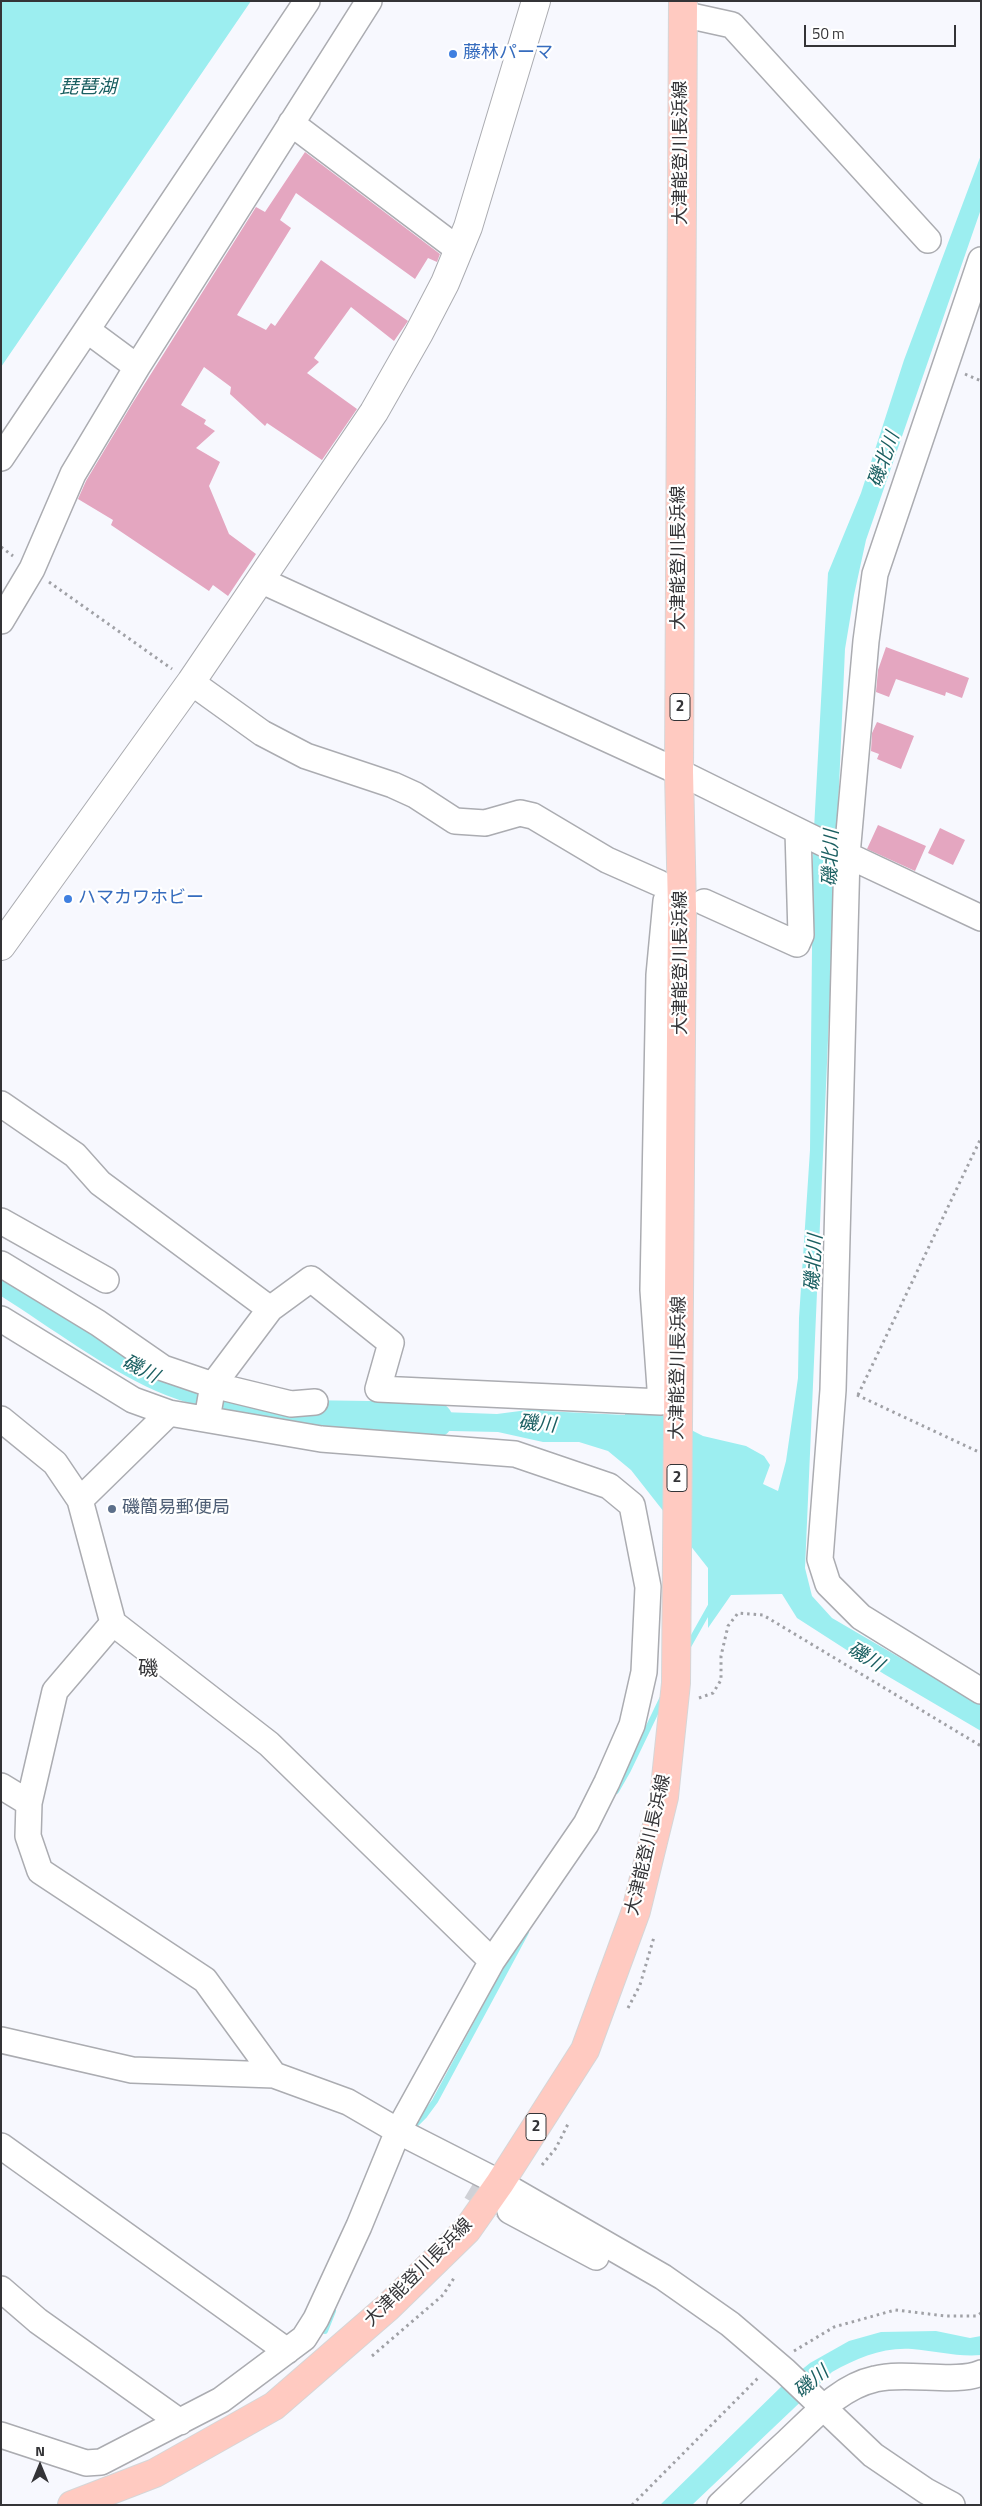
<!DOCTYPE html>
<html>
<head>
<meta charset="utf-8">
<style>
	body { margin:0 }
	#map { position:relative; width:982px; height:2506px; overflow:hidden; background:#f7f8fe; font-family:"Titillium Web",sans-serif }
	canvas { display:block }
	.frame { position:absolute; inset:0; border:2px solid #343437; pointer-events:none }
	.north { position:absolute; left:15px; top:2441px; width:50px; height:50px; -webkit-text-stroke:4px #fff; paint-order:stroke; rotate:0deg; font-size:14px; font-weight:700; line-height:20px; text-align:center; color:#343437 }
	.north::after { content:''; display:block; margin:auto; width:18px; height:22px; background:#343437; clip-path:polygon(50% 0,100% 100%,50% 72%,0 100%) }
	.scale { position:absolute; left:804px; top:25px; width:152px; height:22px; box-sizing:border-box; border:2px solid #343437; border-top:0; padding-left:6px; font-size:15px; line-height:18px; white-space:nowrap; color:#343437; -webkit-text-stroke:4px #fff; paint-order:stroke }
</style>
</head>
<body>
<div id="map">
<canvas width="982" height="2506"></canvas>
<div class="frame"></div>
<div class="north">N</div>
<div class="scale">50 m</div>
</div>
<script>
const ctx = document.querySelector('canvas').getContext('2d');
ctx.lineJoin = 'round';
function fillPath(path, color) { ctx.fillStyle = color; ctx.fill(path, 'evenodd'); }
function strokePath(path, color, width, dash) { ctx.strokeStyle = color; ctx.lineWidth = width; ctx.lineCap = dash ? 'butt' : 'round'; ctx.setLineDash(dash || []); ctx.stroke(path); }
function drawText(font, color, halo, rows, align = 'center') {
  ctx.font = font + ' "Titillium Web","Noto Sans JP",sans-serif'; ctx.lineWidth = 4.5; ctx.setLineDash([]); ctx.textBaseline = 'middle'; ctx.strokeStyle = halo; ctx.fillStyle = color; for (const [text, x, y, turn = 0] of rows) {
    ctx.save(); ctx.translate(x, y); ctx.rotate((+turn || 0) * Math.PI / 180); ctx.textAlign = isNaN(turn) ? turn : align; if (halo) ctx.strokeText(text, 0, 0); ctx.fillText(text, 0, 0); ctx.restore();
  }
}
const water = new Path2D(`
	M1,1H251L1,367Z
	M981,155V209L866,540L854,595L845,649L805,1568L812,1596L832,1618L981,1705V1731L884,1674L797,1618L782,1594L731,1595L708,1628V1568L631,1470L608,1451L579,1442H543L498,1432L405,1430V1425H385L387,1410L497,1414L543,1408L544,1411L625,1415V1411L656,1412L703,1436L746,1446L764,1456L770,1465L763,1484L778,1491L786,1461L798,1378L799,1318L810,1150L813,847L828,573L861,493L904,360Z
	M1,1270L153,1369L301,1408L351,1409L350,1425C292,1424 209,1415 156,1391C104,1368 50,1327 1,1296Z
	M936,2331L970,2338L981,2336V2355C958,2357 935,2351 912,2349C883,2347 857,2358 832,2372L692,2505H660L784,2384L810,2363L849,2341L881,2332Z`);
const stream = new Path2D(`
	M686,1650L713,1602
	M616,1791L628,1770L663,1697
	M414,2126L424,2116L435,2101L526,1932
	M325,2331L333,2311`);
const river = new Path2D(`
	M301,1418L435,1420`);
const building = new Path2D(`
	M305,152L440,254L437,262L428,258L415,279L296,193L280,220L291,228L237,315L266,330L271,323L275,326L321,260L408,321L394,341L351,307L314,358L319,362L307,373L357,409L322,460L267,423L265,426L230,394L231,387L204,367L181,405L206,420L204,424L215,431L196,448L220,462L209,486L229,534L256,554L228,596L213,585L209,591L111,525L113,520L78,499L86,481L132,404L256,207L265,212Z
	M886,647L969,678L962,698L946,692L945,696L896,679L889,697L876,692L878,670Z
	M877,722L914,736L901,769L877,759L879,754L871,751L872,733Z
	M878,825L926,846L915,871L867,849Z
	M940,828L965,840L953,865L928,853Z`);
const minorTunnel = new Path2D(`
	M471,2187L506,2208`);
const path = new Path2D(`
	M965,374L981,381
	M1,547L13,556
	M49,582L172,669
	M857,1395L981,1453
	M858,1395L981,1138
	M699,1698L713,1693L721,1680V1656L728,1626L738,1613L763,1615L981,1746
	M628,2008L640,1985L654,1937
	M542,2165L556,2148L568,2124
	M794,2351L834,2327L895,2310L946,2316H977L981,2313
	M372,2356L443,2295L454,2278
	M632,2505L759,2377`);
const minor = new Path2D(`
	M682,14L732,25L928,240
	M291,123L459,250
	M981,260L875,574L866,641L847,855L833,1390L820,1559L828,1584L861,1617L981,1691
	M87,330L137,367
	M1,458L307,1
	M260,580L679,772L847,855L981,918
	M1,621L32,569L73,474L137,367L369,1
	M191,682L262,733L306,756L393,785L415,795L455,821L485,823L520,813L533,816L607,860L659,883
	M704,902L797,944L801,935L798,831
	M1,1104L75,1155L100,1183L270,1309L213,1385L207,1419
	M1,1221L106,1280
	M1,1264L98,1323L163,1368L213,1385L291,1404L315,1402
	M270,1309L311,1279L391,1343L378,1389L661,1402L653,1290L659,975L666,901
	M1,1319L133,1400L169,1413L321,1439L515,1454L609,1486L632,1505L648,1587L644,1672L632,1725L607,1782L586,1824L492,1961L398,2131L359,2226L316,2319L304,2338L221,2400L101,2462L86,2463L1,2435
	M1,1419L55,1463L80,1500
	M113,1623L80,1500L169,1413
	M1,1786L29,1803
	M1,2040L132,2070L274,2075L348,2102L398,2131L500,2183L663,2277L730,2324L785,2371L873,2455L926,2491L952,2505
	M274,2075L205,1980L40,1871L28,1836L29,1803L55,1691L113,1623L269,1744L492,1961
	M1,2146L287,2351
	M510,2211L596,2257
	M1,2289L38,2321L180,2422
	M720,2505C742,2484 764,2463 787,2442C813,2418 839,2387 875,2379C905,2371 957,2384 981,2373`);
const tertiary = new Path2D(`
	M1,946L191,682L374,412L419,333L445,283L468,227L536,1`);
const primary = new Path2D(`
	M72,2505L155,2473L274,2406L387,2308L467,2230L500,2183L585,2050L636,1911L664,1797L676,1683L682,909L679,772L683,1`);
const markers = [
	[453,54,5,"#3f7fe0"],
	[68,899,5,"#3f7fe0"],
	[112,1509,5,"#5c6f8a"]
];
const shields = [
	[680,707,20],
	[677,1478,20],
	[536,2127,20]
];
const shieldNames = [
	["2",680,707],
	["2",677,1478],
	["2",536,2127]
];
const shopNames = [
	["藤林パーマ",463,54],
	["ハマカワホビー",78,899]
];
const streetNames = [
	["大津能登川長浜線",682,153,-90],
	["大津能登川長浜線",680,558,-90],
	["大津能登川長浜線",682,963,-90],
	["大津能登川長浜線",679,1368,-89],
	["大津能登川長浜線",649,1845,-77],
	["大津能登川長浜線",419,2273,-45]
];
const serviceNames = [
	["磯簡易郵便局",122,1509]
];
const waterNames = [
	["琵琶湖",88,88],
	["磯北川",885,460,-70],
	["磯北川",832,858,-88],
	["磯北川",815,1263,-86],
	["磯川",140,1370,27],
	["磯川",537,1425,5],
	["磯川",865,1658,31],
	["磯川",812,2383,-39]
];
const quarterNames = [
	["磯",148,1670]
];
fillPath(water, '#9ceef0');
strokePath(stream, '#9ceef0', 6);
strokePath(river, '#9ceef0', 36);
fillPath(building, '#e4a6c0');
strokePath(minorTunnel, '#d0d1d6', 25, [25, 12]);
strokePath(minor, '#abacb1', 28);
strokePath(tertiary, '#abacb1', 30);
strokePath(primary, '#d6d6d7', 30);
strokePath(path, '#a0a1a6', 3, [2.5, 4]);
strokePath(minor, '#fff', 25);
strokePath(tertiary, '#fff', 28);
strokePath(primary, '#ffcac1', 28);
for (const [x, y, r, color] of markers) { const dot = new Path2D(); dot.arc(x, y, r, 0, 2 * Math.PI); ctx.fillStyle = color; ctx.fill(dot); strokePath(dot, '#fff', 2); }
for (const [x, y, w] of shields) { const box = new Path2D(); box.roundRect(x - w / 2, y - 13.5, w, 27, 4); ctx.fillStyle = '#fff'; ctx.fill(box); strokePath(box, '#343437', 1); }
drawText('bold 16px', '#343437', null, shieldNames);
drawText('18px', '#366cbe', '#fff', shopNames, 'left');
drawText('18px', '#343437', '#fff', streetNames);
drawText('18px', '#4e5e75', '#fff', serviceNames, 'left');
drawText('italic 19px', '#1a5f61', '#fff', waterNames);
drawText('20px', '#343437', '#fff', quarterNames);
</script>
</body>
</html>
